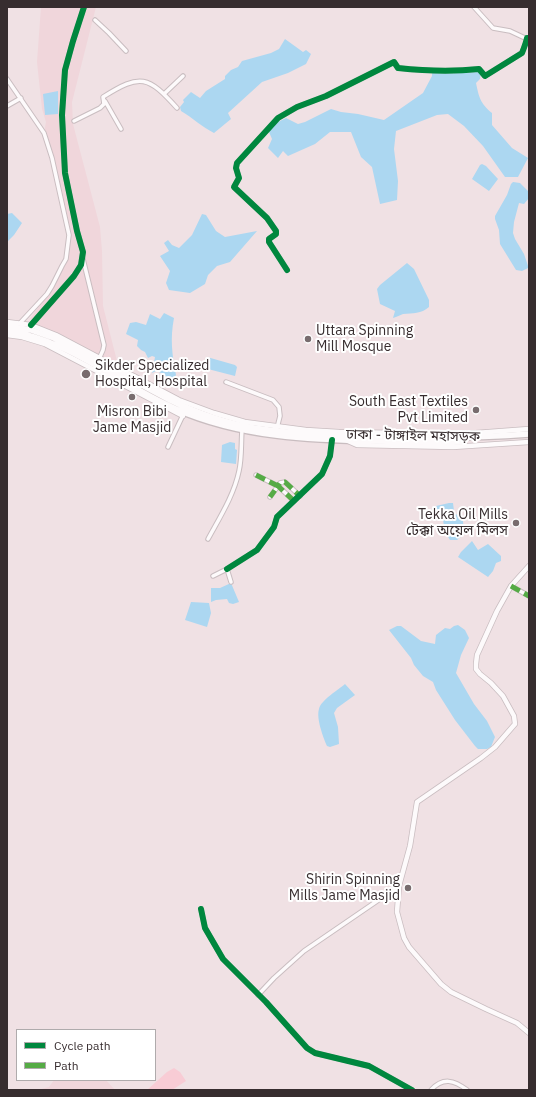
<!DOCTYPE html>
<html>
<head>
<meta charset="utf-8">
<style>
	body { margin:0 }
	#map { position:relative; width:536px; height:1097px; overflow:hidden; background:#f0e1e4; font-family:"IBM Plex Sans",sans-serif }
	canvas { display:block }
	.frame { position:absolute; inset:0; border:8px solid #372d2f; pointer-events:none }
	.legend { position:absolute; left:16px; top:1029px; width:140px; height:52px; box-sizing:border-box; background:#fff; border:1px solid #afabac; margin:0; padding:5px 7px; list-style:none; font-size:12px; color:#372d2f }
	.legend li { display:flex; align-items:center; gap:8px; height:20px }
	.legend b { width:20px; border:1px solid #afabac }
</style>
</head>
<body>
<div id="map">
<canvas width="536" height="1097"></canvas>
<div class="frame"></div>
<ul class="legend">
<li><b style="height:5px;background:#00873e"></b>Cycle path</li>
<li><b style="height:5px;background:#55ab45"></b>Path</li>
</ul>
</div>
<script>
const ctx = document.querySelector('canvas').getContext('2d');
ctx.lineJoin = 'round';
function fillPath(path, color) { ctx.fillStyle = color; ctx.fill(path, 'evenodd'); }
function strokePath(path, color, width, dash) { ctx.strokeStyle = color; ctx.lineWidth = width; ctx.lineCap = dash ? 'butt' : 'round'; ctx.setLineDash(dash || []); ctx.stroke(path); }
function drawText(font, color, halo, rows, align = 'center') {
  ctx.font = font + ' "IBM Plex Sans","Noto Sans Bengali",sans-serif'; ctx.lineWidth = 4; ctx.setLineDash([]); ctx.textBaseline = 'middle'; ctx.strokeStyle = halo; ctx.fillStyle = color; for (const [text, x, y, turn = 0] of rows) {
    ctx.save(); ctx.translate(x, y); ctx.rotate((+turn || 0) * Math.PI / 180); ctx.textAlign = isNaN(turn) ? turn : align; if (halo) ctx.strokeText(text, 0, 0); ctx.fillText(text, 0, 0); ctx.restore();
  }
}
const built = new Path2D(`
	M41,7H96L72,102L73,124L100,227L102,251L103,306L117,361L115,365L60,335L37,325L35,321L31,319L29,320L49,293L67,259L70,243V235L44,133L46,122L42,109L37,62Z
	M54,1080H106L115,1090H37L49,1087Z`);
const green = new Path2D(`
	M174,1068L180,1072L186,1081L172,1090H147L167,1072Z`);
const water = new Path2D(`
	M285,39L303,52L306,50L311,54L306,64L288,73L262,82L228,113L231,119L214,133C202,127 193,118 181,111L180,107L184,102L183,100L191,92L200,98L206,91L225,79V76L231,70L238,67L242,61L271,53L279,49Z
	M481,72L480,79L476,83C479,97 480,103 492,113V125L512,148L528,158L518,177H505L483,146L464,126L448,114L437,115L396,131L394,149L398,181L397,200L380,204L372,167L361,157L351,132H330L315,144L288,156L283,151L278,158L268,148L272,139L269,132L274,124L286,118L298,124L305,122L331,109L341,112L358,114L384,120L423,93L432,76V73Z
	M58,91V114L45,115L43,94Z
	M482,164L486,166L498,179L489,191L472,179L480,165Z
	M513,182L520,183L529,192V198L524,204L519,203L514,222L513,233L515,239L524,254L528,266V268L522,271L516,270L500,244L499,230L495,219V216L507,195L511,184Z
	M12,213L22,223L14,235L7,242V214Z
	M202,214L206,215L216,231L225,237L257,231L230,262L217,266L208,275L205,284L190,293L169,290L166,283L170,271L160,256L169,251L164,243L168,240L172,245L179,248L192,235Z
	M407,263L414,269L429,300V307C421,314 413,313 403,314C400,315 397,317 393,318L395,311L380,304L377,289L380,285Z
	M164,313L174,318C170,339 172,354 176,375L171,382C167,376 162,373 156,371L152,373L155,357L152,356L148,358L145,352L141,350L137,346L138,340L126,334L130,323L136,322L146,325L150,314L160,319Z
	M207,357L235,365L237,367L235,376L204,368Z
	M230,442L235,443V449L237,450L236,464L221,462L222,445Z
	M449,503H453L454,511L446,515L439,516L436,510V506Z
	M456,514L463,521L464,534L457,540H450L445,532L443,520Z
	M472,541L478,550L488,544L501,556V561L496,563L493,571L488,577L458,557L461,552Z
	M231,583L239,602L233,604L229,603L227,599L216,600L211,602V588H220Z
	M191,602L209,603L211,613L207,627L185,620Z
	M458,625L465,630L469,638L461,655L456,673L474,704L487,721L495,737L491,747L487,749H478L475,746L455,720L436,690L433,682L423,676L414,665L411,658L389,630L397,626H401L421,641L435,644L436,635L445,628L450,629L454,626Z
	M345,684L355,695L337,708L334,713L338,727L339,744L330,747L327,746C323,737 316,718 319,709C321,700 338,690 345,684Z`);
const minor = new Path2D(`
	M474,7L493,28L510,31L527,39
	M95,20L109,33L126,51
	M7,79L44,133L52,158L69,235L66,259L62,266L52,286L47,294L20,323
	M164,94L183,76
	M105,101L121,129
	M7,106L21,98
	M74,121L100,108L104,104L103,97C141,73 148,76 177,108
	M83,259L104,345L103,350L99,359
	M287,270L269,242V239L276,234V231L267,218L234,187L239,178L236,168L237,163L278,118L297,107L326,96L394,62L398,68C425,71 452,72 479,69L485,76L522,53C524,48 526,43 527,38
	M31,325L74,276L81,265L83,252L77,231L65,173L62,115L65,70L73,41L84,7
	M226,382L273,400L279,407L280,416L277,428
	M168,447L183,415
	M256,475L278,486L270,497
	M294,501L278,486L280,483L285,482L300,496
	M208,539C220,517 234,495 239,471C242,458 241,443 242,430
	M227,569L257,550L274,527L277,517L322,474L330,456L332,440
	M213,576L227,569L231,582
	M511,586L529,596
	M201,909L205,928L223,959L266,1002L307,1048L315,1053L369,1066L412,1090
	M258,995L274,978L304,951L399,886
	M431,1090C443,1077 454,1080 467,1090`);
const secondary = new Path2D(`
	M7,322L31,325L56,335L179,400L214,413L245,422L306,430L339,432L462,434L529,429
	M7,335L22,337L45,344L183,416
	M348,441L357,445L453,447L529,442
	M529,566L511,586L497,611L477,655L476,664V669L480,674L491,683L503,696L514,716L515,724L495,747L481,758L417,802L410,846L399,886L397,912L404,938L409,947L441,984L451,992L486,1009L517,1023L529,1033`);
const trunk = new Path2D(`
	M7,326L31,330L54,338L170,400C197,413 225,423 254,428C292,434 330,435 368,436C422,438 475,438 529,434
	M7,331C69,339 120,385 176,409C240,437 310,440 378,441C406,442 435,443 463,442`);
const quiet = new Path2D(`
	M256,475L278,486L270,497
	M294,501L278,486L280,483L285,482L300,496
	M511,586L529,596`);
const cycleway = new Path2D(`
	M287,270L269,242V239L276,234V231L267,218L234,187L239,178L236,168L237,163L278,118L297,107L326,96L394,62L398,68C425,71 452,72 479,69L485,76L522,53C524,48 526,43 527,38
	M31,325L74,276L81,265L83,252L77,231L65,173L62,115L65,70L73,41L84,7
	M227,569L257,550L274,527L277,517L322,474L330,456L332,440
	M201,909L205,928L223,959L266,1002L307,1048L315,1053L369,1066L412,1090`);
const markers = [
	[308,339,4,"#786c6e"],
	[86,374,5,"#786c6e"],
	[132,397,4,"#786c6e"],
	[476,410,4,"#786c6e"],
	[516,523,4,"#786c6e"],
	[408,888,4,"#786c6e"]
];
const poiNames = [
	["Uttara Spinning",316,331,"left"],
	["Mill Mosque",316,347,"left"],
	["Sikder Specialized",95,366,"left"],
	["Hospital, Hospital",95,382,"left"],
	["South East Textiles",468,402],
	["Pvt Limited",468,418],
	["Misron Bibi",132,412,"center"],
	["Jame Masjid",132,428,"center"],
	["Tekka Oil Mills",508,515],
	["টেক্কা অয়েল মিলস",508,531],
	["Shirin Spinning",400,880],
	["Mills Jame Masjid",400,896]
];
const streetNames = [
	["ঢাকা - টাঙ্গাইল মহাসড়ক",413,436,1]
];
fillPath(built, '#f0d6db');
fillPath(green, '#f8ccd5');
fillPath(water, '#acd7f1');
strokePath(minor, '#c9bdc0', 5.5);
strokePath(secondary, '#c9bdc0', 6);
strokePath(trunk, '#c9bdc0', 8);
strokePath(minor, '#fdfafb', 3.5);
strokePath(secondary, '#fdfafb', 4.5);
strokePath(trunk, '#fdfafb', 5.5);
strokePath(quiet, '#55ab45', 5, [10, 5]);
strokePath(cycleway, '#00873e', 6);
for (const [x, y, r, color] of markers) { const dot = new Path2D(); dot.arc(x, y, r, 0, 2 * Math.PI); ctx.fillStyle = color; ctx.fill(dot); strokePath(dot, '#fff', 1.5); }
drawText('14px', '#372d2f', '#fff', poiNames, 'right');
drawText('14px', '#372d2f', '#fff', streetNames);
</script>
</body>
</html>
